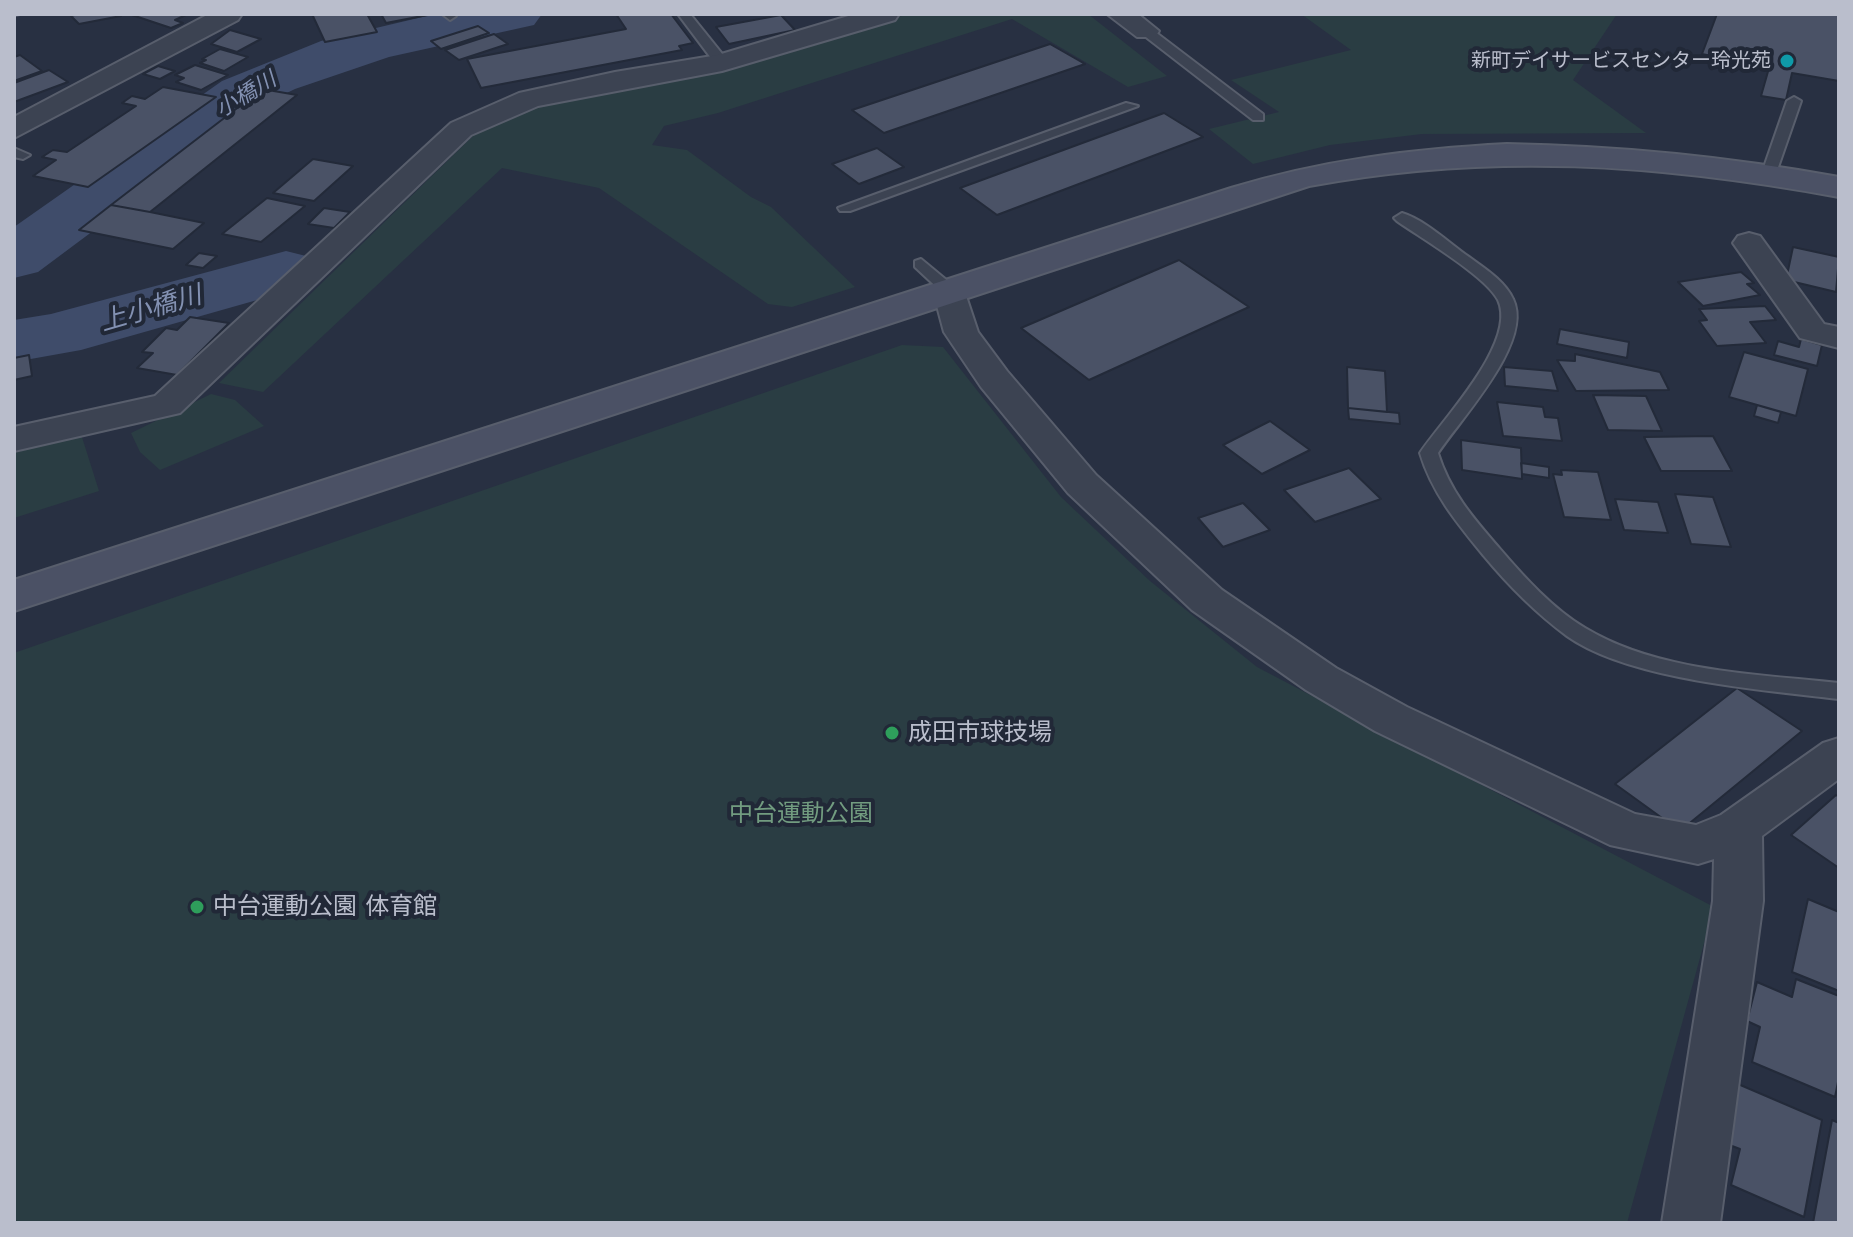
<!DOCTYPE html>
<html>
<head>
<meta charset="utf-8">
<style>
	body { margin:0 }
	#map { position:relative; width:1853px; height:1237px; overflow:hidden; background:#283042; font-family:"Work Sans",sans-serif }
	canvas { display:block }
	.frame { position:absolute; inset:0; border:16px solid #babecc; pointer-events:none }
</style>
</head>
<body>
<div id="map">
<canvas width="1853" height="1237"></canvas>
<div class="frame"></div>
</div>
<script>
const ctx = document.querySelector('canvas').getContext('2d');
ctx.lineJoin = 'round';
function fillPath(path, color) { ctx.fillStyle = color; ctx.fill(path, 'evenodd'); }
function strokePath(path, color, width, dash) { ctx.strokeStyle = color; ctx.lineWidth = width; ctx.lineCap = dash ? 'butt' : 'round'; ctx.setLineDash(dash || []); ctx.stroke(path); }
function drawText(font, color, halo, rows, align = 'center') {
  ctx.font = font + ' "Work Sans","Noto Sans JP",sans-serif'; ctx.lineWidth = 8; ctx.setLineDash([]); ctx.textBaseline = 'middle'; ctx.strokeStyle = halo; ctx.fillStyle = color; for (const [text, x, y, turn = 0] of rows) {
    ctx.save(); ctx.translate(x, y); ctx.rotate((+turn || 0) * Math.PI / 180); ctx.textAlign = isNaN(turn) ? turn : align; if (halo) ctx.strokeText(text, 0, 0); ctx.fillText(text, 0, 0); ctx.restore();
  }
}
const green = new Path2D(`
	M910,14H1088L1167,76L1128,87L1012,19L718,113L664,126L652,145L687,150L751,197L771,207L855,287L792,307L768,304L599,188L502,168L263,392L219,383L474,135L510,112L632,82L733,69L831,33Z
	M1301,14H1617L1573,80L1646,133L1422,134L1330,145L1253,164L1209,129L1279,112L1231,80L1351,50Z
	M902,345L943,347L1061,497L1150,581L1257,667L1714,907L1627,1223H14V653Z
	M211,394L235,400L264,426L160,470L140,452L131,433Z
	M81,434L99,491L14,518V453Z`);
const river = new Path2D(`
	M435,14H542L534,25L389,57L295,89L262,105L38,272L14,278V227L222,81L321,41Z
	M286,251L310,257L320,271L310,285L81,350L14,362V320L51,314Z`);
const building = new Path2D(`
	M78,14H121V16L79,24L71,16Z
	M129,14H188L175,20L183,23L171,28Z
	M312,14H367L377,32L325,42Z
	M381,14H433L386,23Z
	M616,14H671L693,43L679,46L682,50L481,88L467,59L626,29Z
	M1717,14H1839V81L1792,73L1786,100L1761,96L1769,68L1702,54Z
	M781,15L795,30L729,44L716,27Z
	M478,26L489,33L441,49L431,41Z
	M230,30L261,39L237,52L211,44Z
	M494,34L508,44L459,60L445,50Z
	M1050,44L1085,64L884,133L852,110Z
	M220,49L248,57L224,71L200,63L206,60L202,59Z
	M20,55L42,71L14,81V57Z
	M195,65L228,75L201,90L176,82L184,78L175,75Z
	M158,66L175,71L160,79L143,74Z
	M49,70L68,82L14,102V83Z
	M163,87L216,97L88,187L33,176L56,160L42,157L53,150L67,152L136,106L122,103L132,96L145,99Z
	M262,89L297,95L150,212L111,205Z
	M1164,113L1203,137L997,215L960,188Z
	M877,148L904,167L859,184L832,164Z
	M313,159L353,166L314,201L273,193Z
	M267,198L305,206L261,242L222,234Z
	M111,205L150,212L204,223L173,249L79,230Z
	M324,208L350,212L334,228L308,224Z
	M1793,247L1839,257L1836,292L1786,280Z
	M199,253L217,256L203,268L186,265Z
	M1179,260L1249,307L1089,380L1021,328Z
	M1741,272L1754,283L1747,284L1760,295L1703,306L1678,282Z
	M1765,306L1776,320L1750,322L1766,343L1717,346L1699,321L1707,320L1699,309Z
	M190,317L229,323L177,375L137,368L153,353L142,352L166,328L177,330Z
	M1560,329L1629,342L1627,358L1557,344Z
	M1801,339L1822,345L1817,366L1774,355L1778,341L1799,347Z
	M1744,352L1808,369L1796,416L1729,397Z
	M1575,354L1660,372L1669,390L1576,391L1557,360L1575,361Z
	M29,355L32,376L14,380V358Z
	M1347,367L1385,371L1387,412L1348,408Z
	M1504,367L1552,371L1558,391L1505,386Z
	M1593,395L1646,396L1662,431L1608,430Z
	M1497,402L1543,407L1545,417L1558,418L1562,441L1503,436Z
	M1757,405L1781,412L1778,423L1754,416Z
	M1348,408L1399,413L1400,424L1349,419Z
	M1270,421L1310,450L1262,474L1223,445Z
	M1713,436L1732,471H1661L1644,437Z
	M1461,440L1521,448L1522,479L1462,470Z
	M1521,463L1549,467V478L1522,474Z
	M1349,468L1381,499L1315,522L1284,490Z
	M1561,470L1598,472L1611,520L1564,517L1553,474L1562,475Z
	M1675,494L1713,497L1731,547L1691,544Z
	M1615,499L1658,502L1668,533L1624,530Z
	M1243,503L1270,530L1223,547L1198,518Z
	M1737,688L1802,731L1680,831L1615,784Z
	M1836,795L1839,797V868L1791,835Z
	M1808,899L1839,912V991L1792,972Z
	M1796,979L1839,996V1077L1835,1097L1752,1062L1760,1027L1747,1021L1757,982L1792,997Z
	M1738,1084L1822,1120L1804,1217L1731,1185L1740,1149L1724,1143Z
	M1832,1120L1839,1123V1223H1813Z`);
const lane = new Path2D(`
	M442,14H455L456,16L450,20Z
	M678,14H690L727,60V66H717Z
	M1142,28H1150L1263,114V120H1253L1142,34Z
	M1794,97L1801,101L1776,173L1764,176L1762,173L1787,101Z
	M1126,103L1138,106L850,211H840L838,208Z
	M14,148L30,155L23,159L14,157Z
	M1402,213C1425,220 1449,243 1469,257C1484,268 1505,281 1513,299C1534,342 1461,418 1438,453C1450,492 1474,519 1500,549C1524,577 1553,609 1585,628C1658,672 1756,674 1839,683V699C1764,690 1629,680 1567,636C1536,613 1508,585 1484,556C1457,523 1432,493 1420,453C1442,420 1518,342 1498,300C1486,276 1421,238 1397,221L1394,218Z
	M921,259L956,288V294H944L915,267V261Z`);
const street = new Path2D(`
	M209,14H242L238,20L14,138V117Z
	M855,14H899L895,20L722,71L538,106L471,135L180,413L14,451V427L155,396L451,123L519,93L615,72L718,55Z
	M1107,14H1138L1159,31L1155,37H1137Z
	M1749,233L1760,236L1824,324L1839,327V348L1800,338L1733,243L1738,236Z
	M950,281L962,284L978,332L1007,371L1096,475L1222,590L1336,668L1407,707L1635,814L1696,825L1721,815L1823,743L1839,738V779L1762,836L1763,901L1720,1223H1662L1713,901L1714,859L1698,864L1610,845L1375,731L1306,690L1192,610L1068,493L981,387L944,332L933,291L938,284Z`);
const secondary = new Path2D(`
	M1507,144C1620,146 1729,157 1839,177V197C1658,164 1491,152 1309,186L14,611V580L1231,188C1322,160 1413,149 1507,144Z`);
const rail = new Path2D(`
	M14,15L20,14`);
const markers = [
	[1787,61,8,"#0f9aa8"],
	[892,733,8,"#2e9e5b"],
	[197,907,8,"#2e9e5b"]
];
const farPoinames = [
	["新町デイサービスセンター玲光苑",1771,61]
];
const farWaternames = [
	["小橋川",246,95,-31]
];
const poiNames = [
	["成田市球技場",908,733],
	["中台運動公園 体育館",213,907]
];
const parkNames = [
	["中台運動公園",801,814]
];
const waterNames = [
	["上小橋川",151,309,-16]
];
fillPath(green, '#2a3d43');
fillPath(river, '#3f4c6a');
fillPath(building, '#4a5266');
strokePath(building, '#232a39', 2);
strokePath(lane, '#585e6c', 4);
strokePath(street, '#585e6c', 4);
strokePath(secondary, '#585e6c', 4);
fillPath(lane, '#3c4352');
fillPath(street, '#3c4352');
fillPath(secondary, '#4b5165');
strokePath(rail, '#5f6679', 4, [6, 6]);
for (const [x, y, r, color] of markers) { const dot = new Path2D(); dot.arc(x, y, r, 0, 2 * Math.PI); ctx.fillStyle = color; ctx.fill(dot); strokePath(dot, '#212837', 3); }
drawText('20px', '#babecc', '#212837', farPoinames, 'right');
drawText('italic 22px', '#8391b2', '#212837', farWaternames);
drawText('24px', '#babecc', '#212837', poiNames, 'left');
drawText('24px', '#729c80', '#212837', parkNames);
drawText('italic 26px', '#8391b2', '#212837', waterNames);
</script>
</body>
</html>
